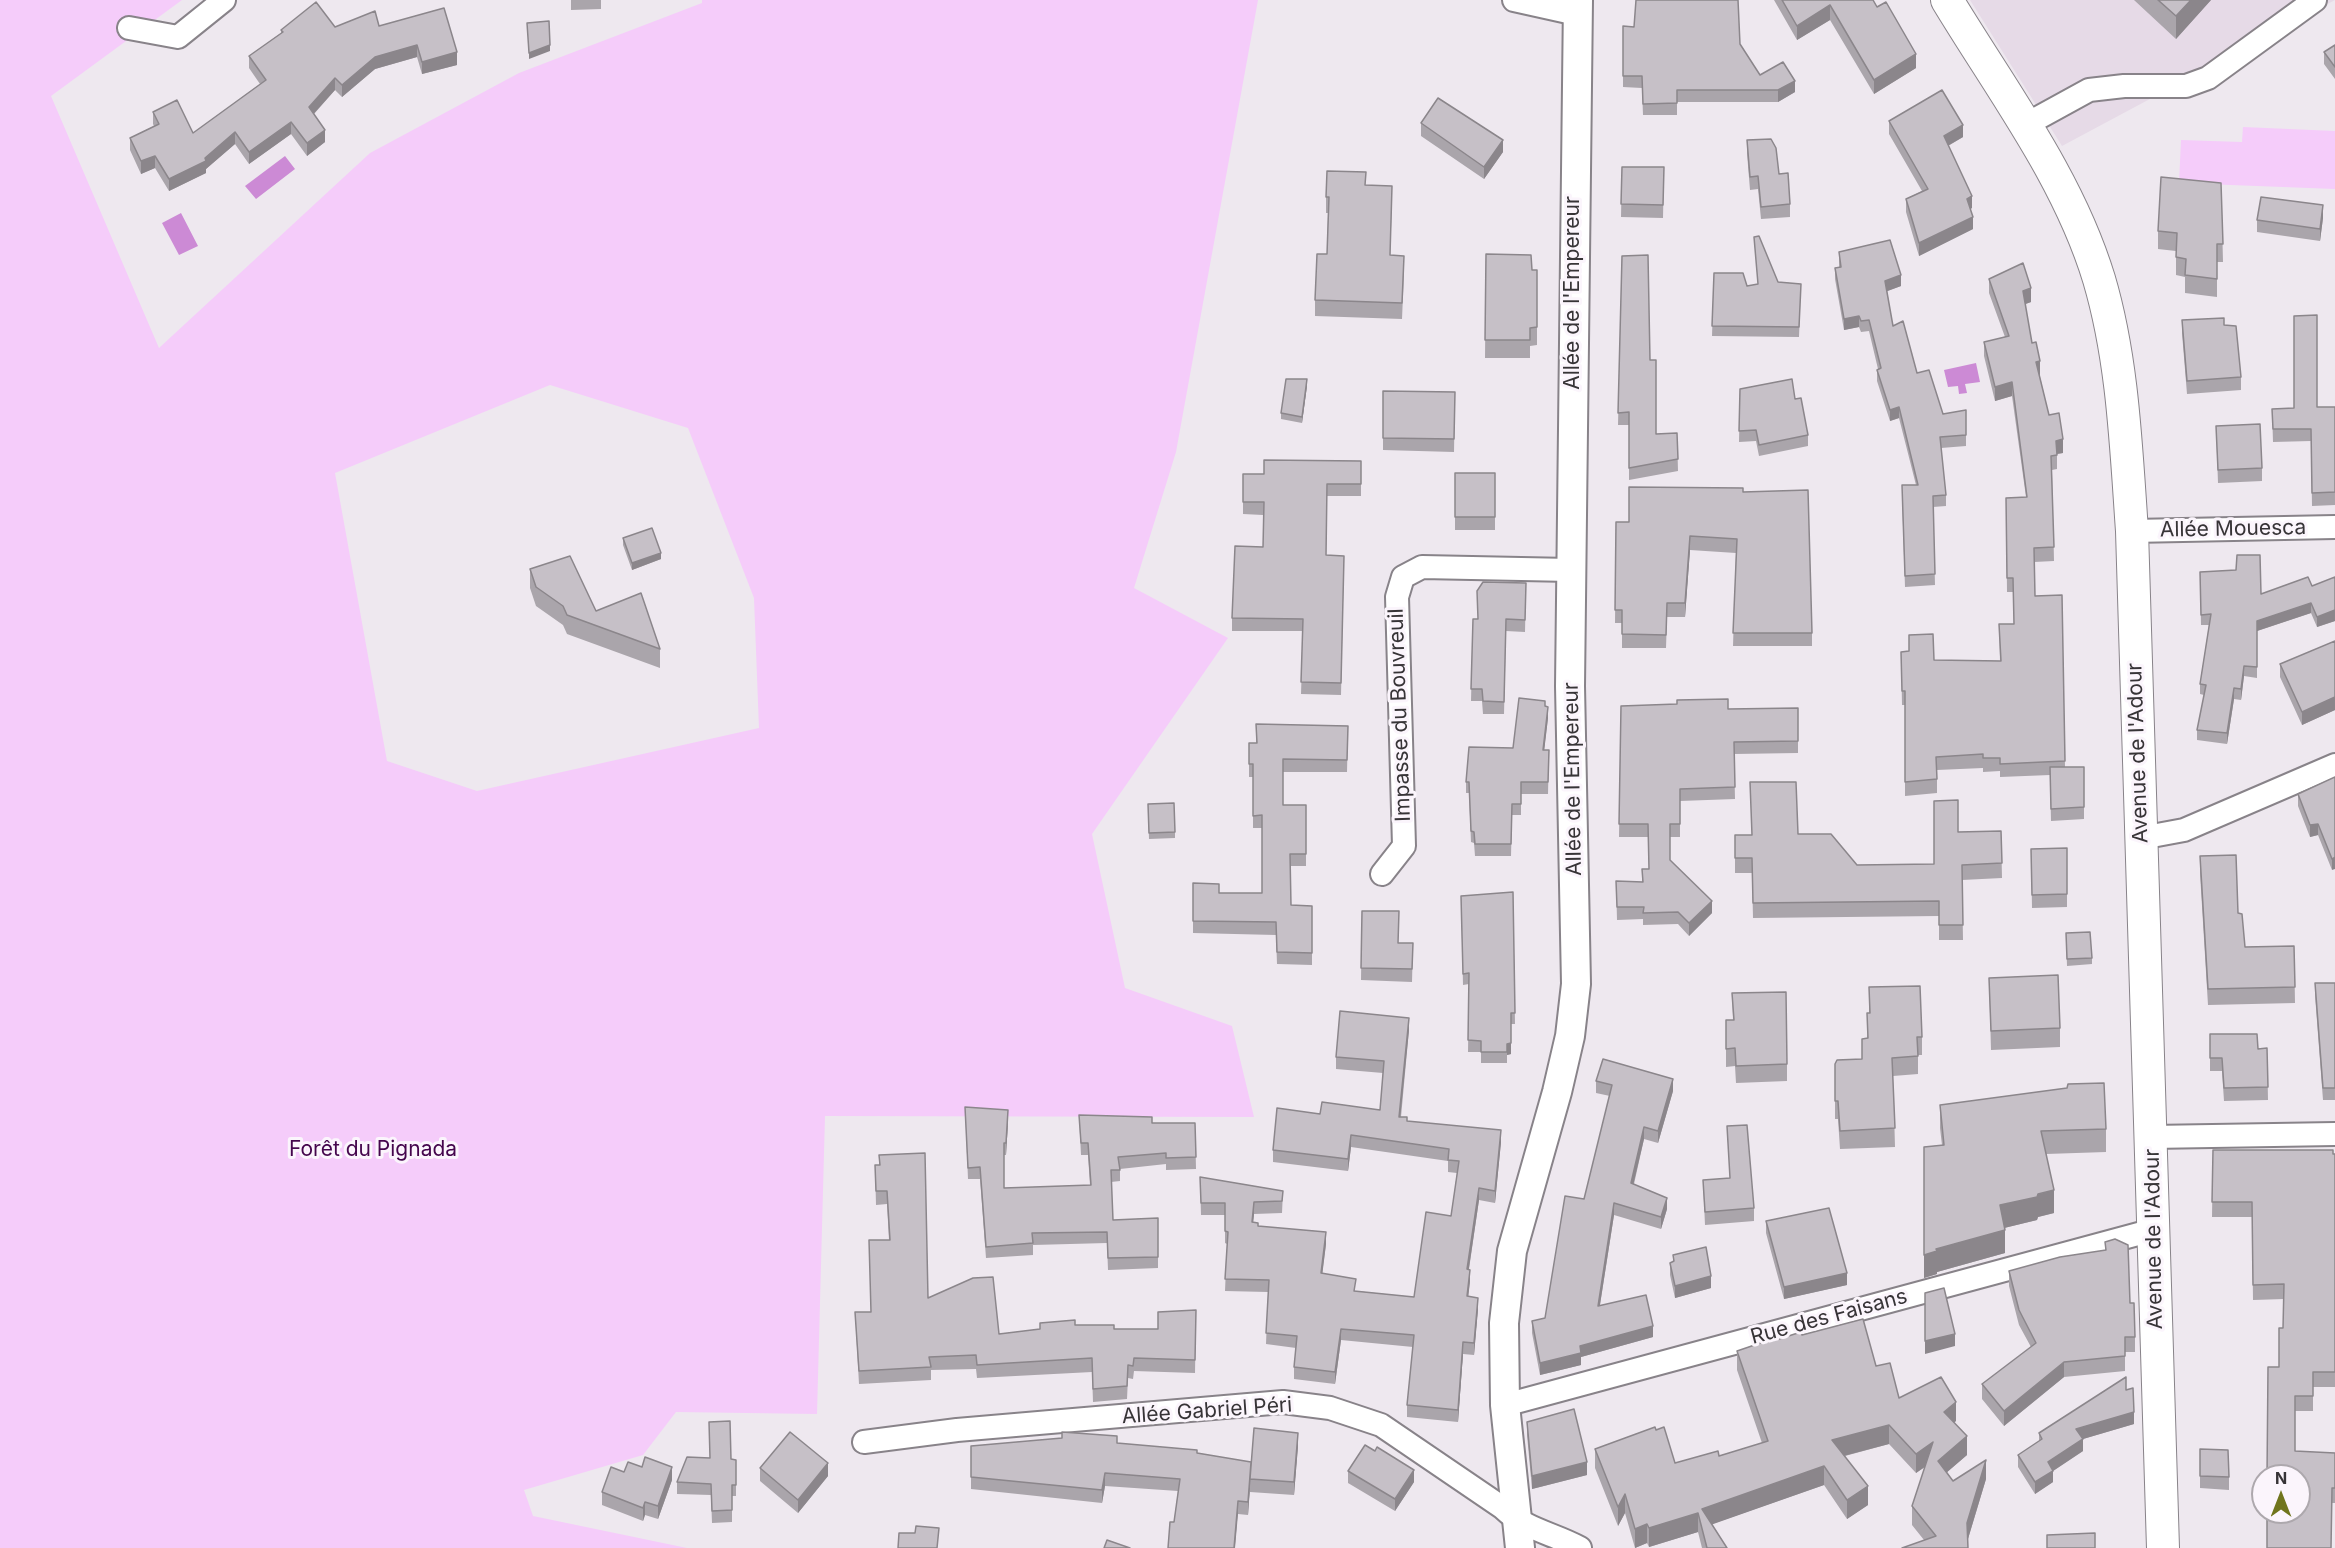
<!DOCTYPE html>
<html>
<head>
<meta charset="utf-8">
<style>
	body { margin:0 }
	#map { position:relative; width:2335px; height:1548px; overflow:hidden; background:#eee8ef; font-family:Inter,sans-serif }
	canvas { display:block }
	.north { position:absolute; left:2251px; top:1464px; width:60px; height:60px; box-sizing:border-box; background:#fbf5fc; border:2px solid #ada8ad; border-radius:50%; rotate:0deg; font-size:16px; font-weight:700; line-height:24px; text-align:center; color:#373437 }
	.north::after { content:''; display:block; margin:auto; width:21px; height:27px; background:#70751d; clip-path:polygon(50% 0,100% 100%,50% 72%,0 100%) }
</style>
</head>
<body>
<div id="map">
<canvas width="2335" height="1548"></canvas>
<div class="north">N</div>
</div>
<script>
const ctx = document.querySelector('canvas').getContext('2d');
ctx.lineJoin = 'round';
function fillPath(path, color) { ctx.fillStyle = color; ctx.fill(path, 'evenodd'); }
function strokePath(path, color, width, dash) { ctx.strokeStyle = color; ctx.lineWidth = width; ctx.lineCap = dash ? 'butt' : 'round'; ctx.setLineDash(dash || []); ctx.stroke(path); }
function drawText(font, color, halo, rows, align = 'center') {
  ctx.font = font + ' Inter,sans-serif'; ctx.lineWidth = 6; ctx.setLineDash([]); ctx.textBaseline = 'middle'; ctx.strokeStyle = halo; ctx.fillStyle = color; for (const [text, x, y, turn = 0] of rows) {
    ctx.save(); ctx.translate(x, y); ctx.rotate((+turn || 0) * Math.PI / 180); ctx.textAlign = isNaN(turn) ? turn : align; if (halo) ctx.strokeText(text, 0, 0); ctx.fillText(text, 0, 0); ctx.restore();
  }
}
const built = new Path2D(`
	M1970,0H2335L2062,146Z`);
const green = new Path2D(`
	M0,0H182L51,96L159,348L370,153L519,73L702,3V0H1258L1176,452L1134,588L1228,638L1092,834L1125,988L1232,1026L1254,1117L825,1116L817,1414L676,1412L643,1455L524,1490L533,1516L687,1548H0ZM550,385L688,428L754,598L759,728L477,791L387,761L335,473Z
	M2243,127L2335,131V189L2179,183L2181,140L2242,142Z`);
const water = new Path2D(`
	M285,156L295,169L256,199L245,186Z
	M181,213L198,246L179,255L162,223Z
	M1976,363L1980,382L1965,384L1967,393L1959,394L1958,386L1948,387L1944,370Z`);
const minor = new Path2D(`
	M1514,0L1577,14
	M129,28L178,37L224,0
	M2027,124L2089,90L2124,86H2186L2208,78L2315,0
	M2132,531L2335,527
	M2141,838L2184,830L2335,765
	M1382,874L1404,846L1397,597L1403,577L1422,567L1571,570
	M2151,1137L2335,1134
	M1505,1405L2153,1230
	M864,1442L957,1430L1283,1402L1330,1408L1381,1425L1503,1508C1526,1530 1552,1533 1580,1548`);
const tertiary = new Path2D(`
	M1520,1548L1505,1405L1504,1323L1512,1251L1557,1092L1570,1036L1576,984L1570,686L1578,0`);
const secondary = new Path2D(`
	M1947,0C2002,91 2068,177 2099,279C2123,360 2126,447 2132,531L2163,1548`);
const wall = new Path2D(`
	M571,0H601V9L571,10Z
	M1774,0H1873L1916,68L1874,94L1830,20L1797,40Z
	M2134,0H2211L2176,39Z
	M379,26L457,65L422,74L417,57L375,69L342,97L335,90L314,114L325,142L307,156L291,134L249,164L235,144L206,169V173L169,191L155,168L141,174L130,150V138L154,126L153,124V112L193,133L260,84L249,68V56L281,33V30L335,27Z
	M1623,26L1740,44L1760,75L1795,92L1778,102H1677V115H1643L1642,88L1623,87Z
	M2335,45V79L2324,64V52Z
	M1889,121L1963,137L1948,146L1972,208L1970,209L1973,229L1919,256L1906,212V199L1922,191L1889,134Z
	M1421,123L1503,152L1484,179L1421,136Z
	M1747,140L1779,174L1790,204V217L1761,219L1758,189L1750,190L1747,153Z
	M1622,167H1664L1663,218L1621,217Z
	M2221,183L2223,262H2217V297L2185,293V277L2176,275V251L2158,249V231Z
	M1366,185L1392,202L1390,256L1404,273L1402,319L1315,316V300L1327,254L1328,213H1326V197Z
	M2323,218L2320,241L2257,232V220Z
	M1754,237L1778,282L1801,284L1799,337L1712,336L1714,273L1747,286L1758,284Z
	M1839,252L1901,286L1887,291L1893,326L1917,373L1943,414L1966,410V446L1941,448L1946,495V506L1933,507L1935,585L1905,587L1902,496L1916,485L1899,418L1890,421L1877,381V370L1878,369L1869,331L1861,332L1859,327L1844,330L1835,279V268L1839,267Z
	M1486,254L1532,270H1537V345L1530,346V358H1485Z
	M1622,256L1650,360L1656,434L1677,433L1678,471L1629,480V425H1618Z
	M1989,279L2031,302L2025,304L2032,343L2049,415L2063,453L2057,454V469L2052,470L2054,561L2034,562L2035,596L2062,595L2065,767H2084V819L2051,821L2050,775L2000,777V771L1983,772V768L1937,770V793L1905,796V705H1902L1901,652L1934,660L2000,661L1999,624H2014L2013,592H2007L2006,498L2026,497L2012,396L1995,401L1984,356V342L2005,337L1989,293Z
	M2182,320L2224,325L2241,377V390L2187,394L2182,333Z
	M1307,386L1302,423L1281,419V413Z
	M1740,389L1795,399L1808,435V446L1759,456L1756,441L1739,442Z
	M1383,391L1455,392L1454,452L1383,450Z
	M2335,407V505L2312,506L2311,441L2273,442L2272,409Z
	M2216,426L2262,468V481L2218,483Z
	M1361,461V496H1327L1326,555L1344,556L1341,695L1301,694L1303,631H1232V618L1263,547V515L1243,514V474H1264Z
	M1455,473H1495V530H1455Z
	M1743,492L1812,633V646H1733L1736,553L1690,550L1685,617H1667L1666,648H1622V623H1615L1616,522H1629Z
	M623,538L661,559L632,570L623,545Z
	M530,569L596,611L660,649V668L567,634L563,625L536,606L530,588Z
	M2200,572L2261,594L2312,586L2335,577V621L2317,627L2311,613L2257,631V678L2244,676L2241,700L2234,699L2227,744L2197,740V730L2204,695L2200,694V684L2209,625H2201Z
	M1526,583L1525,632L1506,631L1504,714H1483L1482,701H1471L1473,619H1477Z
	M2335,641V710L2302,725L2280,677V664Z
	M1545,706L1548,718L1544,750H1549L1548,794H1521V815H1512L1511,856H1475L1474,843L1471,842L1469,793H1466V782L1513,748Z
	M1621,706L1728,709L1798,708V753L1734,754L1735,799L1680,801V837H1670V860L1712,913L1689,936L1678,924L1643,925V919L1617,920L1616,881L1642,882V869H1649L1648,837H1619Z
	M1256,724L1348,726L1347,772H1283V805H1306V866H1290L1291,905L1312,906V965L1277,964L1276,935L1193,933V883L1219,893H1262V828H1253V777H1249V743H1256Z
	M2335,777L2332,870L2318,835L2310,837L2298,806V794Z
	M1750,782L1798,834L1857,865L1934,864L1958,832L2001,831L2002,878L1962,880L1963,940H1939V916L1753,918L1752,873H1735V850L1752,835Z
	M1148,804L1175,832V838L1149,839Z
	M2067,848V907L2032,908L2031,849Z
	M2200,856L2238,913L2245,947L2294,946L2295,1003L2208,1005L2200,873Z
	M1513,892L1515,1024H1511V1054L1507,1055V1063H1481V1052H1468L1469,984L1463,985L1461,896Z
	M1362,911L1399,924L1398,943H1413L1412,982L1361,980Z
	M2066,933L2092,958V964L2067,966Z
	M1989,978L2060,1028V1047L1991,1050Z
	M2315,983H2335V1100H2323L2315,995Z
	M1869,987L1922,1037V1055H1918V1074L1893,1076L1895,1147L1840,1149L1838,1119H1835V1064L1862,1059L1867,1038L1869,1013Z
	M1732,993L1787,1064V1081L1736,1083L1735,1066L1726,1067V1020H1733Z
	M1409,1030L1401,1117L1407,1121L1501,1142L1495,1203L1479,1200L1469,1269L1470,1281L1468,1297L1478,1309L1474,1355L1463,1354L1458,1422L1407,1417V1405L1413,1347L1341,1340L1335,1384L1294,1379V1367L1296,1348L1266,1344L1268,1292L1225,1291L1227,1244L1225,1243V1215H1201L1200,1177L1283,1191L1282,1213L1254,1214L1253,1223L1258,1226L1326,1244L1322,1274L1356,1291L1414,1297L1451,1216L1457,1173L1448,1172V1161L1351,1147L1348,1171L1273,1162V1150L1320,1114L1380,1110L1383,1073L1336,1069V1057Z
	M2210,1034L2258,1049L2267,1048L2268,1100L2224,1101L2222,1071H2210Z
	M1596,1081L1673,1091L1658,1143L1644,1139L1634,1184L1667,1209L1661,1229L1614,1215L1600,1305L1653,1337L1581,1357V1365L1540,1375L1532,1333V1321L1545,1318L1584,1199L1610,1096L1596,1093Z
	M1940,1105L2106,1129V1152L2046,1154L2054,1213L2038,1217L2037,1220L2004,1228L2005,1253L1937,1272V1274L1924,1278V1147L1942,1145L1940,1128Z
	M965,1107L1008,1122L1006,1155H1004V1188L1090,1185L1088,1155H1081L1079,1115L1152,1123H1195L1196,1169L1166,1170V1164L1120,1169V1181L1111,1182L1113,1220L1158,1218V1268L1108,1270L1107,1243L1033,1245V1255L986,1258L980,1179H968Z
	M1727,1126L1754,1208V1221L1705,1225L1703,1180L1730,1178Z
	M2213,1150L2335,1154V1387H2313V1411H2295V1451L2335,1453V1503H2332L2267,1548L2279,1367L2283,1328L2284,1299L2253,1300L2252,1217H2212Z
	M879,1155L928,1298L999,1334L1075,1325L1114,1329H1158L1196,1310L1195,1373L1134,1371L1133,1379L1128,1378L1127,1399L1093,1402L1092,1372L977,1378L976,1369L931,1370V1380L859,1384L855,1312H871L889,1240L887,1204L876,1205L875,1165H879Z
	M1766,1221L1847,1285L1784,1299L1766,1233Z
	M2105,1242L2130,1303L2135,1337V1352H2125V1371L2064,1377L2004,1426L1982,1399V1384L2031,1347L2019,1325L2009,1286V1271L2105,1250Z
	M1673,1255L1711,1288L1675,1298L1670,1275V1263L1673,1262Z
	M1802,1335L1876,1366L1899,1398L1956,1421L1954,1422L1967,1455L1947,1472L1953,1481L1986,1479L1968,1539L1924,1540L1912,1525V1506L1925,1467L1916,1473L1889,1444L1845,1456L1868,1505L1847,1519L1824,1485L1712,1524L1727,1548H1702L1698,1532L1649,1547L1647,1543L1635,1548L1625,1513L1618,1526L1595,1468V1449L1675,1463L1719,1456L1762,1443L1737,1370V1351L1779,1339Z
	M2126,1390L2134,1424L2083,1439V1451L2053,1471V1482L2035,1494L2018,1467V1455L2039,1441V1433Z
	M1527,1422L1587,1475L1532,1489L1527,1435Z
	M1117,1444L1197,1453L1251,1462L1298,1446L1294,1495L1250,1492V1487L1248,1515L1238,1514L1174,1522L1178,1491L1105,1486L1102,1503L971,1489V1446Z
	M2200,1449L2229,1477V1490L2200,1488Z
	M731,1459L736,1460V1496H732V1522L712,1523L711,1495L677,1494V1482Z
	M760,1468L828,1476L798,1513L760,1481Z
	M1348,1471L1414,1482L1395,1511L1348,1483Z
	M624,1472L672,1480L658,1519L645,1515L643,1521L602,1505V1492Z`);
const shadedWall = new Path2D(`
	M2191,0H2211L2176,39V16Z
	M1830,5V20L1797,40V26Z
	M417,45V57L375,69L342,97V85L375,57Z
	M550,45V51L529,59V53Z
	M457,52V65L422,74V62Z
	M1916,54V68L1874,94V80Z
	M335,78V90L309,119V107Z
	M1795,81V92L1778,102V90Z
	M291,122V134L249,164V152Z
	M1963,125V137L1944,148V136Z
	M325,130V142L307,156V143Z
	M235,132V144L206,169V173L169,191V179L205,158Z
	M1503,140V152L1484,179V167Z
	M155,156V168L141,174V161Z
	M1972,196V208L1967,211V199Z
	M2323,205V218L2320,241V229Z
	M1973,217V229L1919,256V243Z
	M1901,275V286L1885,292V281Z
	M2031,288V302L2023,305V291Z
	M1859,316V327L1844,330V319Z
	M2040,361V375L2036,376V362Z
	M1307,379V386L1302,423V417Z
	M2012,382V396L1995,401V387Z
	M1899,407V418L1890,421V410Z
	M2063,439V453L2056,454V441Z
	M1690,536V550L1685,617V603Z
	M661,553V559L632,570V563Z
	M2311,603V613L2257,631V621Z
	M2335,610V621L2317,627V617Z
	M2244,666V676L2241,700V689Z
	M2234,688V699L2227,744V733Z
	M2335,697V710L2302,725V712Z
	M1548,707V718L1543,761V750Z
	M2318,824V835L2310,837V825Z
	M2335,857V869L2332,870V859Z
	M1712,901V913L1689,936V923Z
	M1409,1018V1030L1399,1129V1117Z
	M1511,1043V1054L1507,1055V1044Z
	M1673,1079V1091L1658,1143V1131Z
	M1008,1110V1122L1006,1155V1143Z
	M1644,1127V1139L1631,1194V1183Z
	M1501,1130V1142L1495,1203V1191Z
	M1351,1135V1147L1348,1171V1159Z
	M1479,1188V1200L1467,1281V1269Z
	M2054,1190V1213L2038,1217L2037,1220L2000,1229V1205Z
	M1667,1198V1209L1661,1229V1217Z
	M1254,1202V1214L1252,1234V1222Z
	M1614,1203V1215L1598,1317V1306Z
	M2005,1230V1253L1937,1272V1274L1924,1278V1255L1936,1249Z
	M1326,1232V1244L1321,1285V1273Z
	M1470,1270V1281L1467,1308V1296Z
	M1847,1273V1285L1784,1299V1287Z
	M1711,1276V1288L1675,1298V1286Z
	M1478,1298V1309L1474,1355V1343Z
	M1653,1326V1337L1581,1357V1365L1540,1375V1363L1580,1346Z
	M1341,1329V1340L1335,1384V1372Z
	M1955,1334V1346L1925,1354V1341Z
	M1463,1342V1354L1458,1422V1410Z
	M2064,1362V1377L2004,1426V1411Z
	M1956,1402V1421L1944,1431V1412Z
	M2134,1412V1424L2083,1439V1451L2053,1471V1482L2035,1494V1482L2048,1462L2076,1429Z
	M1889,1425V1444L1832,1459V1440Z
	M1298,1433V1446L1294,1495V1482Z
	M1967,1436V1455L1938,1480V1461Z
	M1933,1442V1461L1916,1473V1454Z
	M1986,1460V1479L1967,1542V1523Z
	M1251,1462L1250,1487L1248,1515V1502Z
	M1587,1462V1475L1532,1489V1476Z
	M828,1463V1476L798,1513V1500Z
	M1824,1466V1485L1702,1528V1509Z
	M672,1467V1480L658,1519V1506Z
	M1414,1470V1482L1395,1511V1499Z
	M1105,1473V1486L1102,1503V1490Z
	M1868,1486V1505L1847,1519V1500Z
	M1625,1494V1513L1618,1526V1507Z
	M1238,1501V1514L1235,1548H1234Z
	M645,1502V1515L643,1521V1508Z
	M1698,1513V1532L1649,1547V1528Z
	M1647,1524V1543L1635,1548V1529Z`);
const building = new Path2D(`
	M1636,0H1738L1740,44L1760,75L1783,62L1795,81L1778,90H1677V103L1643,104L1642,76H1623V26L1634,27Z
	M1782,0H1873L1877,7L1886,2L1916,54L1874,80L1830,5L1797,26Z
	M2158,0H2191L2176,16Z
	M316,2L335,27L375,11L379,26L444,8L457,52L422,62L417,45L375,57L342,85L335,78L309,107L325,130L307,143L291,122L249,152L235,132L205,158L206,161L169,179L155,156L141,161L130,138L159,124L153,112L177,100L193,133L266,80L249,56L283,32L281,30Z
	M549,21L550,45L529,53L527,23Z
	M2335,45V67L2324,52Z
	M1942,90L1963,125L1944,136L1972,196L1967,199L1973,217L1919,243L1906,199L1928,189L1889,121Z
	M1438,98L1503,140L1484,167L1421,123Z
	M1771,139L1776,148L1779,174L1788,173L1790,204L1761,207L1758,176L1750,177L1747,140Z
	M1622,167H1664L1663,205L1621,204Z
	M1327,171L1366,172L1365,185L1392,186L1390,255L1404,256L1402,303L1315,300L1317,254H1327L1329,197H1326Z
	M2161,177L2221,183L2223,244H2217V279L2185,275L2186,259L2176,257L2177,233L2158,231Z
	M2261,197L2323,205L2320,229L2257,220Z
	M1759,236L1778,282L1801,284L1799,327L1712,326L1714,273H1743L1747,286L1758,284L1754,237Z
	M1890,240L1901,275L1885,281L1893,326L1903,321L1917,373L1929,370L1943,414L1966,410V435L1940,437L1946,495L1933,496L1935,574L1905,576L1902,485H1918L1899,407L1890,410L1877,370L1881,368L1869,320L1861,321L1859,316L1844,319L1835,268L1841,267L1839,252Z
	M1486,254L1531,255L1532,270H1537V327L1530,328V340H1485Z
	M1648,255L1650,360H1656V434L1677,433L1678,459L1629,468V412L1618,413L1622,256Z
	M2023,263L2031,288L2023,291L2032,343L2036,342L2040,361L2036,362L2049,415L2059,413L2063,439L2056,441L2057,455L2051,456L2054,547L2034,548L2035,596L2062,595L2065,761L2000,764V758H1983V754L1936,757L1937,779L1905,782V691H1902L1901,652L1909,651V635L1933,634L1934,660L2001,661L1999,624H2014L2013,578H2007L2006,498L2027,497L2012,382L1995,387L1984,342L2009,336L1989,279Z
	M2317,315V407H2335V492L2312,493L2311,429H2273L2272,409L2294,408V316Z
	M2224,318V325L2236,326L2241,377L2187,381L2182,320Z
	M1286,379H1307L1302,417L1281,413Z
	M1792,379L1795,399L1801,398L1808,435L1759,445L1756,430L1739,431L1740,389Z
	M1383,391L1455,392L1454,439L1383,438Z
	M2260,424L2262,468L2218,470L2216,426Z
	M1264,460L1361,461V484H1327L1326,555L1344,556L1341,683L1301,682L1303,619L1232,618L1235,546L1263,547L1264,502H1243V474H1264Z
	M1455,473H1495V517H1455Z
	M1629,487L1743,488V492L1808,490L1812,633H1733L1737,539L1690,536L1685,603H1667L1666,635L1622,634V610H1615L1616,522H1629Z
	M652,528L661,553L632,563L623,538Z
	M2237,555H2260L2261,594L2308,577L2312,586L2335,577V610L2317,617L2311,603L2257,621V667L2244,666L2241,689L2234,688L2227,733L2197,730L2206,685L2200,684L2211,614L2201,615L2200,572L2236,570Z
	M570,556L596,611L641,593L660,649L567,615L563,606L536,587L530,569Z
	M1483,582L1526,583L1525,620L1506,619L1504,702L1483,701L1482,689H1471L1473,619H1478L1477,591Z
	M2335,641V697L2302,712L2280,664Z
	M1519,698L1545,701V706L1548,707L1543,750H1549L1548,782H1521V804H1512L1511,844H1475L1474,832L1471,831L1469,782H1466L1469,747L1513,748Z
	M1728,699V709L1798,708V741L1734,742L1735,787L1680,789V824H1670V860L1712,901L1689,923L1678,912L1643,913L1644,907H1617L1616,881L1643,882L1642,869H1649L1648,824H1619L1621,706L1677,704V700Z
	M1256,724L1348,726L1347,760L1283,759V805H1306V854H1290L1291,905L1312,906V953L1277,952L1276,922L1193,921V883L1219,884V893H1262V815L1253,816V764H1249V743H1257Z
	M2050,767H2084V807L2051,809Z
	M2335,777V857L2332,859L2318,824L2310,825L2298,794Z
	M1750,782H1796L1798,834H1831L1857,865L1934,864V801L1958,800V832L2001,831L2002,863L1962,865L1963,925H1939V901L1753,903L1752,858H1735V835H1752Z
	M1174,803L1175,832L1149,833L1148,804Z
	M2067,848V894L2032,895L2031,849Z
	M2236,855L2238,913L2242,914L2245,947L2294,946L2295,987L2208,989L2200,856Z
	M1513,892L1515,1013H1511V1043L1507,1044V1052H1481V1041L1468,1040L1469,973L1463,974L1461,896Z
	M1362,911H1399L1398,943H1413L1412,969L1361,968Z
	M2090,932L2092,958L2067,959L2066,933Z
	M2058,975L2060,1028L1991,1031L1989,978Z
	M2315,983H2335V1088H2323Z
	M1920,986L1922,1037H1917L1918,1056L1892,1058L1895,1128L1840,1131L1838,1101H1835V1064L1837,1060L1862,1059V1039L1868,1038L1867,1013H1870L1869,987Z
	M1786,992L1787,1064L1736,1066L1735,1048L1726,1049V1020H1734L1732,993Z
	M1340,1011L1409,1018L1399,1117H1407V1121L1501,1130L1495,1191L1479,1188L1467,1269L1470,1270L1467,1296L1478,1298L1474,1343L1463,1342L1458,1410L1407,1405L1414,1335L1341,1329L1335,1372L1294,1367L1297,1336L1266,1333L1269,1280L1225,1279L1228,1232L1225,1231V1203H1201L1200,1177L1283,1191L1282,1201L1254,1202L1252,1222L1258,1223V1226L1326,1232L1321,1273L1356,1279L1354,1291L1414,1297L1426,1212L1451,1216L1459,1161L1448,1160L1449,1149L1351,1135L1348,1159L1273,1150L1277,1108L1320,1114L1322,1102L1380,1110L1384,1061L1336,1057Z
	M2210,1034H2257L2258,1049L2267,1048L2268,1087L2224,1088L2222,1058H2210Z
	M1603,1059L1673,1079L1658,1131L1644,1127L1631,1183L1667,1198L1661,1217L1614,1203L1598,1306L1646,1295L1653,1326L1580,1346L1581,1353L1540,1363L1532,1321L1545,1318L1565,1196L1584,1199L1612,1085L1596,1081Z
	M2104,1083L2106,1129L2041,1131L2054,1190L2038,1194L2037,1197L2000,1205L2005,1230L1936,1249L1937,1251L1924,1255V1147L1944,1145L1940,1105L2067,1088L2068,1084Z
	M965,1107L1008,1110L1006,1143H1004V1188L1091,1185L1088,1143H1081L1079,1115L1152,1117V1123H1195L1196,1157L1166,1158V1153L1118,1157L1120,1170H1111L1113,1220L1158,1218V1257L1108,1258L1107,1232L1032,1233L1033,1243L986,1247L980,1167L968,1168Z
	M1747,1125L1754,1208L1705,1212L1703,1180L1730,1178L1727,1126Z
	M2213,1150H2333V1154H2335V1372H2313V1396H2295V1451L2335,1453V1488H2332L2331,1548H2267V1512H2299V1476H2267L2268,1367H2279V1328H2283L2284,1284L2253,1285L2252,1202H2212Z
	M925,1153L928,1298L973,1278L993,1277L999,1334L1040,1329V1323L1075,1320V1325H1114V1329H1158V1312L1196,1310L1195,1360L1134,1358L1133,1366L1128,1365L1127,1386L1093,1389L1092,1358L977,1365L976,1355L929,1357L931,1367L859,1371L855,1312H871L869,1240H890L887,1191H876L875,1165H880L879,1155Z
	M1829,1208L1847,1273L1784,1287L1766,1221Z
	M2115,1239L2128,1245L2130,1303H2134L2135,1337H2125V1356L2064,1362L2004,1411L1982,1384L2036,1343L2019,1310L2009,1271L2060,1257L2106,1250L2105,1242Z
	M1706,1247L1711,1276L1675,1286L1670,1263L1674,1261L1673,1255Z
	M1944,1288L1955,1334L1925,1341V1293Z
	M1863,1319L1876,1366L1890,1363L1899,1398L1941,1377L1956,1402L1944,1412L1967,1436L1938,1461L1953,1481L1986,1460L1967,1523L1968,1548H1902L1936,1536L1912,1506L1933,1442L1916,1454L1889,1425L1832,1440L1868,1486L1847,1500L1824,1466L1702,1509L1727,1548H1707L1698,1513L1649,1528L1647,1524L1635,1529L1625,1494L1618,1507L1595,1449L1655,1427L1656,1430L1664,1427L1675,1463L1718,1451L1719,1456L1768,1441L1737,1351L1778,1337L1779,1339L1801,1332L1802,1335Z
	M2126,1377V1390L2133,1388L2134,1412L2076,1429L2083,1439L2048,1462L2053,1471L2035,1482L2018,1455L2042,1439L2039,1433Z
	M1574,1409L1587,1462L1532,1476L1527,1422Z
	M730,1421L731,1459L736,1460V1485H732V1510L712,1511L711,1484L677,1482L687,1457L710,1458L709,1422Z
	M1254,1428L1298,1433L1294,1482L1250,1479Z
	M790,1432L828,1463L798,1500L760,1468Z
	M1062,1432L1117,1436V1443L1197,1450V1453L1251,1462L1248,1502L1238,1501L1234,1548H1168L1170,1522H1174L1180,1479L1105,1473L1102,1490L971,1477V1446L1062,1438Z
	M1365,1445L1375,1451L1377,1447L1414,1470L1395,1499L1348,1471Z
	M2200,1449L2228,1450L2229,1477L2200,1476Z
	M645,1457L672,1467L658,1506L645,1502L643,1508L602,1492L611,1467L624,1472L628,1462L642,1467Z
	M916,1526L939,1528L937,1548H898L899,1533H915Z
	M2095,1533V1548H2047V1535Z
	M1107,1540L1130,1548H1104Z`);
const streetNames = [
	["Allée de l'Empereur",1573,293,-90],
	["Allée Mouesca",2233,529,-1],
	["Impasse du Bouvreuil",1400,715,-92],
	["Avenue de l'Adour",2138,753,-92],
	["Allée de l'Empereur",1573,779,-91],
	["Avenue de l'Adour",2154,1239,-91],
	["Rue des Faisans",1829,1317,-15],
	["Allée Gabriel Péri",1207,1411,-4]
];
const parkNames = [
	["Forêt du Pignada",373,1150]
];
fillPath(built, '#e6dae7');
fillPath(green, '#f5ccfa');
fillPath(water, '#cc8ad5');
strokePath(minor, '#888389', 26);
strokePath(tertiary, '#888389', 32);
strokePath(secondary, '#888389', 34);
strokePath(minor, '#fff', 22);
strokePath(tertiary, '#fff', 28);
strokePath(secondary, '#fff', 32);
fillPath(wall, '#aaa5ab');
fillPath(shadedWall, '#8b868b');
fillPath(building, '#c6c0c7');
strokePath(building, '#8b868b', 1.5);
drawText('21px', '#373437', '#fbf5fc', streetNames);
drawText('21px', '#45064d', '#fbf5fc', parkNames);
</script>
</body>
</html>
